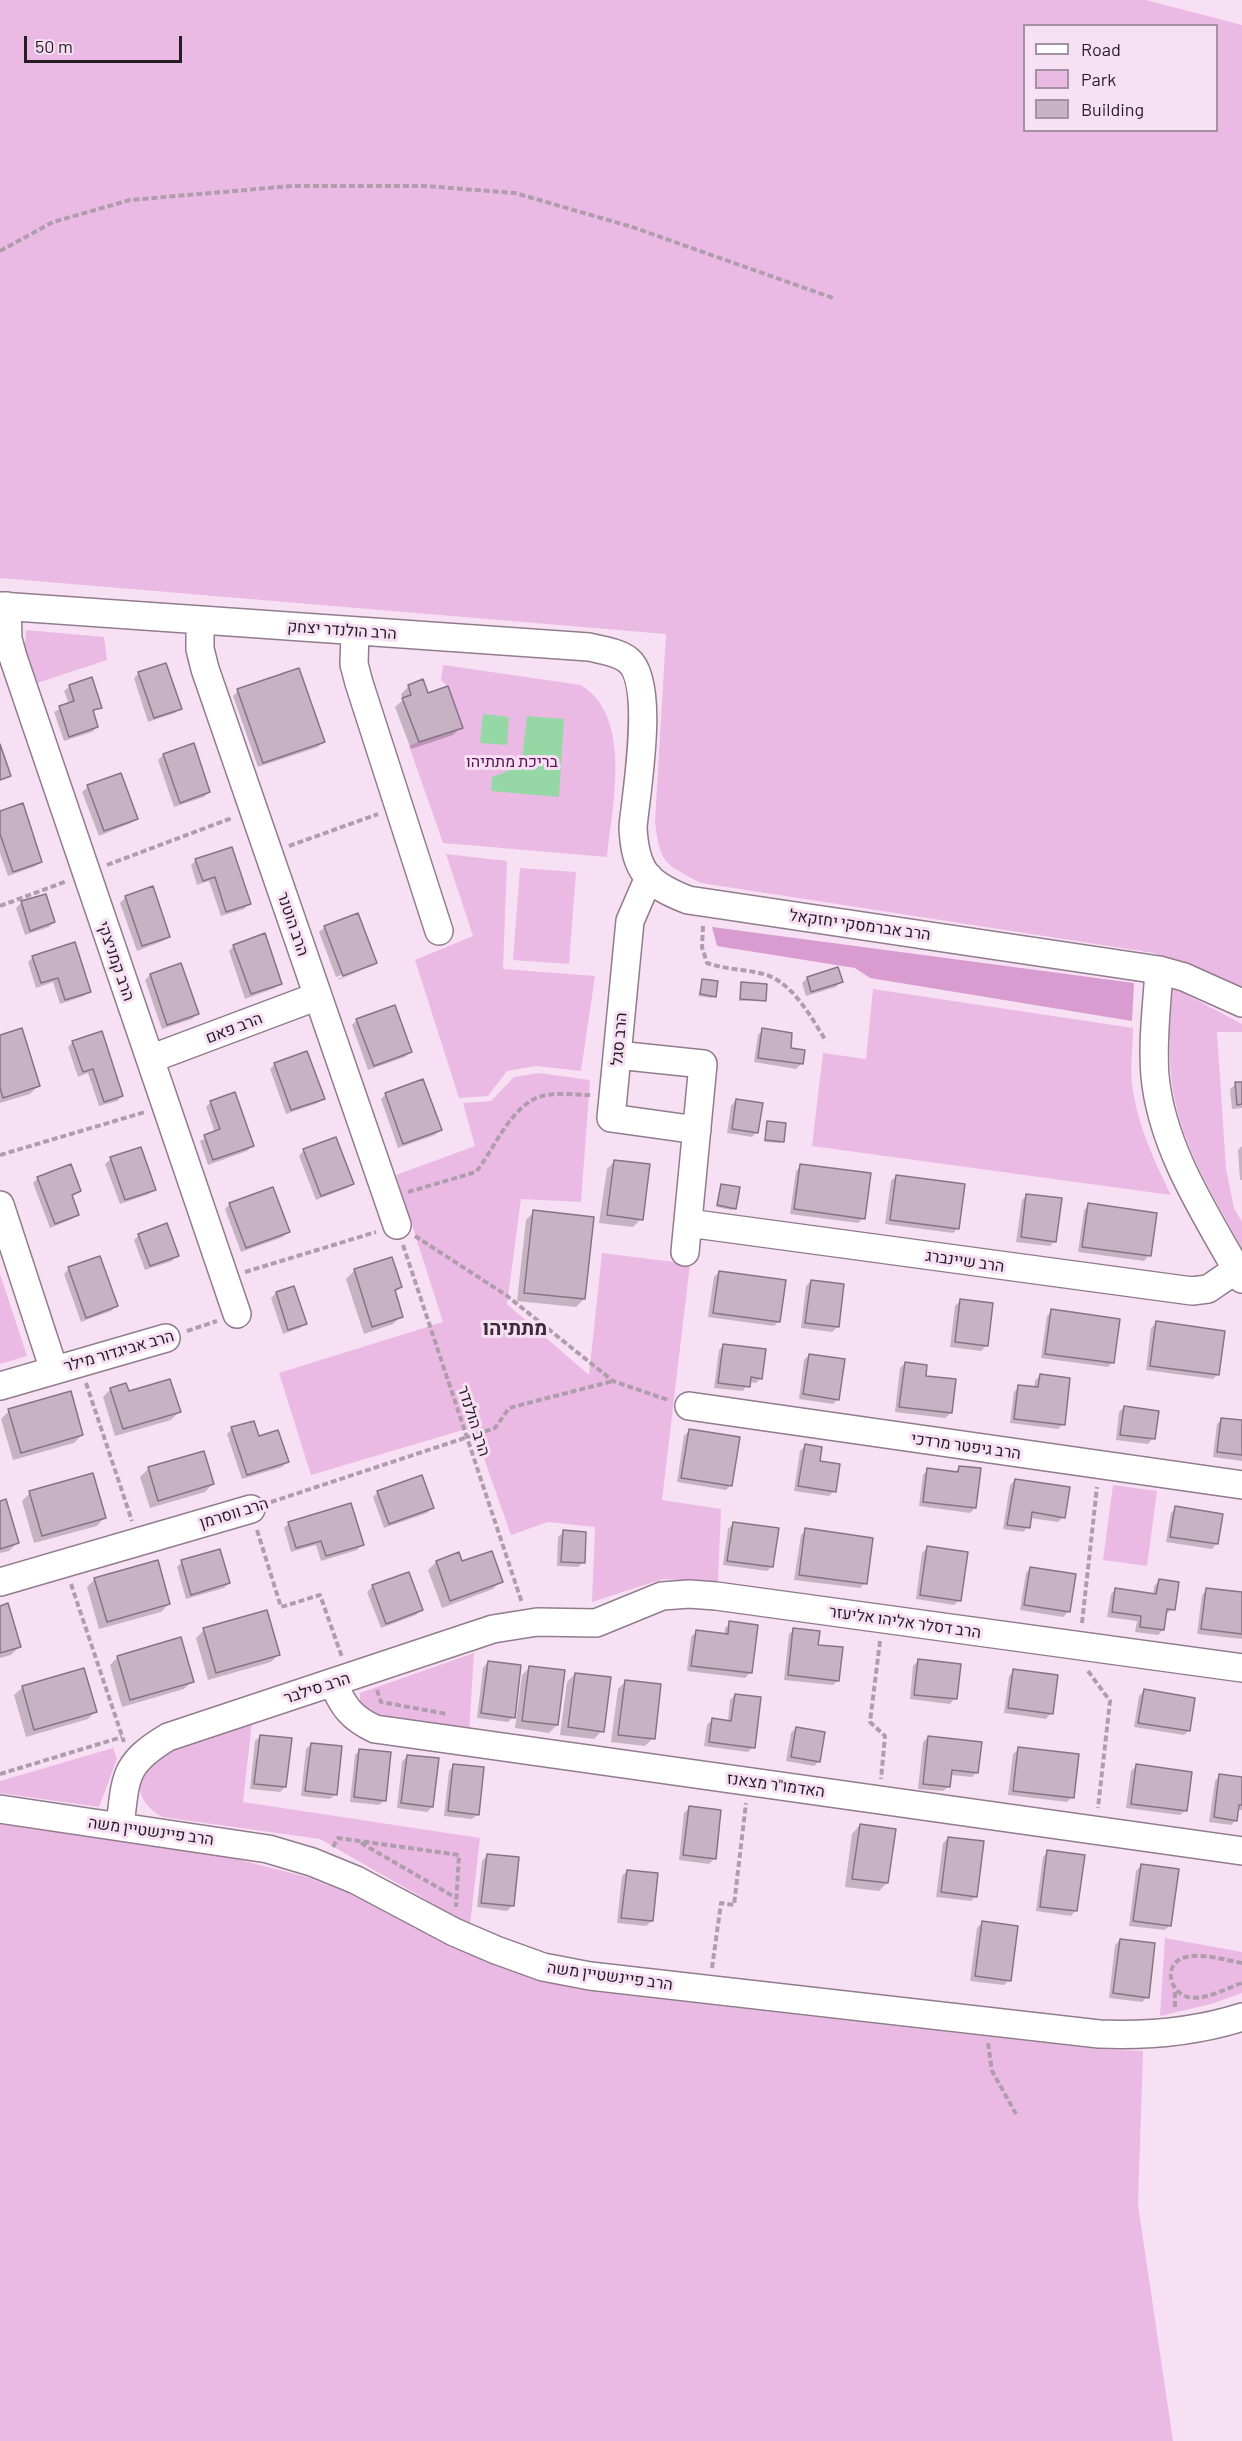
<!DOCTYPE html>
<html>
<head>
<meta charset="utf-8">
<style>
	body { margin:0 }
	#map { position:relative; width:1242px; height:2441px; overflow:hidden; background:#f7e0f3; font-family:Barlow,sans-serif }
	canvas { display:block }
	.legend { position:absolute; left:1023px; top:24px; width:195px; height:108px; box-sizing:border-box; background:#f7e0f3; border:2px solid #a392a0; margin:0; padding:8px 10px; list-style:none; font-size:18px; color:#251d24 }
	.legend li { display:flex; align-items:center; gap:12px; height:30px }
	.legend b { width:30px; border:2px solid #a392a0 }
	.scale { position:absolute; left:24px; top:36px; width:158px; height:27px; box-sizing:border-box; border:3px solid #251d24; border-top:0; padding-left:8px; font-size:18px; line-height:21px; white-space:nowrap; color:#251d24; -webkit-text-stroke:4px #f7e0f3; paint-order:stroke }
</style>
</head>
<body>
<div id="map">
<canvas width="1242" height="2441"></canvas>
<ul class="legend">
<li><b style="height:8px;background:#fff"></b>Road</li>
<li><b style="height:16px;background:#ebbae4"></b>Park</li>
<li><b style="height:16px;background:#c7b2c4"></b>Building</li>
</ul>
<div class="scale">50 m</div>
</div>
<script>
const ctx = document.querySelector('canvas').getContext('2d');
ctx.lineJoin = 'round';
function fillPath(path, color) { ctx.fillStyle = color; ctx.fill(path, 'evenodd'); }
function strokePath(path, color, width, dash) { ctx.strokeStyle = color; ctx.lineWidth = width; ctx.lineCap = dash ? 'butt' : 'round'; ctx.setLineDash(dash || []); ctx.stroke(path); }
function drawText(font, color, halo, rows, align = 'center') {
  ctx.font = font + ' Barlow,Heebo,sans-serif'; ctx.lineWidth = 6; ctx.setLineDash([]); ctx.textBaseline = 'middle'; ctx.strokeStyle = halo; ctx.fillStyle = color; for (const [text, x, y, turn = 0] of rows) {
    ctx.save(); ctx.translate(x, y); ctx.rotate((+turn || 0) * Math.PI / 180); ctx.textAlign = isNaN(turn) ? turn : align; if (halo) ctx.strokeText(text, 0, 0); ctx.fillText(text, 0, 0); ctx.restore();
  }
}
const green = new Path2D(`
	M0,0H1146L1242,25V990L1154,953L701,883C665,864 660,864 655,822L666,634L0,578ZM1024,26H1216V130H1024Z
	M26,630L104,637L107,660L34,684L25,646Z
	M443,665L581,685C633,717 612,807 607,857L443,843L409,746L418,742L402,698L411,694L408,685L423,679L428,692L447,686L441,680Z
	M446,854L507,861L503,969L595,976L581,1071L536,1066L507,1071L488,1096L459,1098L415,960L473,936Z
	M520,868L576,872L569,964L513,960Z
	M1172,987L1242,1024V1032H1217L1226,1169L1234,1208L1242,1222V1248C1212,1194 1176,1137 1171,1074C1168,1045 1171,1016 1172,987Z
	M873,989L1133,1028C1133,1046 1130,1066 1132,1084C1137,1124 1154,1160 1171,1195L812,1146L823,1053L866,1059Z
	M539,1073L590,1080L581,1202L521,1199L507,1304L589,1375L602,1253L690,1264L662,1500L721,1509L718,1582L663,1579L592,1602L595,1527L548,1522L511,1535L473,1427L311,1475L279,1373L443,1322L396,1175L475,1146L463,1103L491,1101L514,1077Z
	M0,1274L27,1356L0,1364Z
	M1113,1485L1157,1491L1147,1566L1103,1560Z
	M474,1653L469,1734L377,1718L360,1702V1693Z
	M252,1722L243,1802L480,1838L470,1925L320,1839L162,1817C132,1799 131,1771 163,1753C183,1741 227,1731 252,1722Z
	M113,1748L117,1759L99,1807L0,1793V1781Z
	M0,1824L228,1857L307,1877L350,1894L448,1946L539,1981L588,1991L1097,2049L1143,2051L1138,2205L1173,2441H0Z
	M1165,1938L1242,1952V1993L1211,2004L1160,2016Z`);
const forest = new Path2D(`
	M712,927L1134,983L1132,1021L870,978L855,968L717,946Z`);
const water = new Path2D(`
	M483,714L509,717L507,745L480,743Z
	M527,716L564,719L559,797L491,791L492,777L506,772L522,759Z`);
const shadow = new Path2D(`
	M139,673L180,708L175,713L148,722L134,678Z
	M70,686L100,707L92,713L97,727L92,732L64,741L54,712L69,704L64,691Z
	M409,686L427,694L461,727L453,735L411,749L395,707L403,700L401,694Z
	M238,691L323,742L318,747L258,767L233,696Z
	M163,755L209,792L204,797L174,807L158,760Z
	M120,775L136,818L131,823L99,836L82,792L88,787Z
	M0,812L41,861L36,866L8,876L0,853Z
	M196,860L250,903L244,909L221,916L209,881L197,885L191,865Z
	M152,888L169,936L163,941L137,951L120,903L125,898Z
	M45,895L54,922L49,927L25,935L16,908L21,903Z
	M325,927L375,963L371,967V964L336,977L319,932Z
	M234,946L281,983L275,988L245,999L229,951Z
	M33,957L89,991L84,996L60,1004L53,982L36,988L28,962Z
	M371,967L338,980V979Z
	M150,975L197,1014L192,1019L162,1029L145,980Z
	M807,978L841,981L836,987L806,996L802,983Z
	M703,981L714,996L712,998L698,996Z
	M742,984L765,1000L739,1001Z
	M357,1020L410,1052L405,1057L368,1070L352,1025Z
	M763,1030L789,1049L801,1064L796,1069L754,1062L758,1035Z
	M0,1036L38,1086L30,1094L0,1103Z
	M73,1042L122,1096L117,1101L99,1106L88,1073L78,1077L68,1047Z
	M275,1064L323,1098L318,1103L286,1114L270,1069Z
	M1242,1083V1108L1232,1109L1230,1089L1236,1084Z
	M386,1094L440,1130L435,1135L398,1148L381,1099Z
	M736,1100L757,1132L752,1137L727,1133L731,1106Z
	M211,1102L252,1146L247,1151L208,1165L200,1141L215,1133L206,1107Z
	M768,1122L782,1141L780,1143L764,1142Z
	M1242,1146V1180H1240L1238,1150Z
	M140,1149L154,1189L149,1194L120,1204L105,1164L111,1159Z
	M304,1150L352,1183L347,1188L316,1200L299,1156Z
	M615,1161L641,1219L633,1227L599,1223L607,1169Z
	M801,1166L863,1218L858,1223L790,1214L796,1171Z
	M896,1176L958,1228L953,1233L885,1224L891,1181Z
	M38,1178L80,1191L71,1197L77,1214L72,1219L50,1228L33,1183Z
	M722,1185L734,1208L732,1210L716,1207Z
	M1027,1195L1055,1241L1050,1246L1016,1242L1022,1200Z
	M230,1204L288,1232L283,1237L241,1252L225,1209Z
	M1089,1205L1149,1255L1144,1261L1078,1252L1084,1210Z
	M534,1212L584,1299L576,1307L517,1301L526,1220Z
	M139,1235L177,1255L172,1261L145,1270L134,1240Z
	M391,1259L400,1287L394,1293L402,1316L393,1324L364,1334L346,1279L354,1271Z
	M69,1268L116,1306L111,1311L81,1322L64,1274Z
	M719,1272L779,1321L774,1326L708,1317L714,1277Z
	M811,1281L837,1327L832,1332L801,1328L806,1286Z
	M293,1288L305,1323L300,1328L283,1334L271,1298L276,1293Z
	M960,1301L986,1346L981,1351L950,1347L955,1306Z
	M1052,1311L1113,1362L1108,1367L1041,1358L1047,1316Z
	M1156,1323L1218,1374L1213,1379L1146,1370L1151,1328Z
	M724,1345L761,1378L756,1383L749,1382L743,1391L714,1388L719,1350Z
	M809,1355L838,1399L833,1404L799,1399L804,1360Z
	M905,1363L951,1413L945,1418L895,1412L900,1368Z
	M1040,1375L1063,1424L1058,1429L1010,1423L1014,1392L1019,1387L1034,1388L1035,1381Z
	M111,1389L128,1393L179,1412L171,1420L115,1436L103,1397Z
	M1124,1407L1153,1438L1148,1444L1116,1440L1119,1412Z
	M9,1411L82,1435L74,1443L13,1460L1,1419Z
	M1222,1419L1242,1422V1461L1213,1457L1217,1424Z
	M232,1429L258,1438L287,1462L282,1467L242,1479L227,1434Z
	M689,1431L731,1485L726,1490L677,1482L684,1436Z
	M805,1446L834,1491L829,1496L794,1491L800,1451Z
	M960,1467L975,1508L970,1513L919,1506L923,1475L928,1470L954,1473Z
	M148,1469L213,1484L205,1492L150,1508L140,1477Z
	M1015,1480L1063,1517L1058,1522L1030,1518L1028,1527L1023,1532L1003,1529L1010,1485Z
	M378,1492L432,1508L427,1513L384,1528L373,1497Z
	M30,1493L105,1517L97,1526L34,1543L22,1501Z
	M0,1502L17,1543L9,1551L0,1553Z
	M1176,1508L1217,1543L1212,1549L1166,1542L1171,1513Z
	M289,1523L362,1545L357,1550L321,1561L316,1545L291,1552L284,1528Z
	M733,1524L772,1566L767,1571L723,1565L728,1529Z
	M806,1530L865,1583L860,1588L794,1580L801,1535Z
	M564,1532L583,1562L578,1567L557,1566L558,1537Z
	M927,1548L960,1600L954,1605L916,1599L922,1553Z
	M182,1562L229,1583L224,1588L186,1599L177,1567Z
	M436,1562L461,1563L501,1581L493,1589L442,1608L428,1570Z
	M1031,1568L1068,1612L1063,1617L1020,1610L1026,1573Z
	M408,1574L421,1610L416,1615L381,1628L367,1592L372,1587Z
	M95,1579L169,1604L161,1612L99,1629L87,1587Z
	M1159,1581L1174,1609L1165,1614L1163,1630L1158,1635L1135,1632L1137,1621L1107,1617L1111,1594L1116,1589L1153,1595L1154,1586Z
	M1207,1589L1242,1593V1639L1197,1634L1202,1595Z
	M0,1607L19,1647L11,1655L0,1658Z
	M730,1623L750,1673L745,1678L687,1671L691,1637L696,1632L724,1635L725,1628Z
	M794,1629L838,1680L833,1685L784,1680L789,1634Z
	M204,1630L279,1654L271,1662L208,1680L196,1638Z
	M118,1657L192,1681L184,1689L122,1707L110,1665Z
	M918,1661L955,1698L950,1704L910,1699L913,1666Z
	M488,1662L513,1717L508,1722L477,1718L483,1668Z
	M530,1667L557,1725L549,1733L515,1728L522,1675Z
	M1014,1671L1051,1713L1046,1719L1004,1713L1009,1676Z
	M575,1674L602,1731L594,1739L560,1735L567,1682Z
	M626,1681L653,1738L645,1746L611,1742L618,1689Z
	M23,1687L96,1711L88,1719L26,1737L14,1695Z
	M1144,1691L1189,1730L1184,1735L1134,1727L1139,1696Z
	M735,1695L753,1747L748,1752L704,1746L707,1725L712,1720L728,1722L730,1700Z
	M796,1728L819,1761L814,1766L786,1761L791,1733Z
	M260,1736L285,1787L280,1792L250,1789L255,1741Z
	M928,1737L977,1772L972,1777L950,1775L949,1786L943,1791L918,1789L923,1742Z
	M311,1744L336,1794L330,1799L301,1796L306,1749Z
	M1019,1749L1072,1797L1067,1802L1008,1795L1013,1754Z
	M360,1750L385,1800L379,1805L350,1802L355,1755Z
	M407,1756L432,1807L427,1812L397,1808L402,1762Z
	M454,1765L478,1814L472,1819L444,1816L449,1771Z
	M1136,1766L1186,1810L1180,1815L1126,1808L1131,1771Z
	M1220,1775L1242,1778V1810H1237L1236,1820L1231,1825L1209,1822L1215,1781Z
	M689,1808L714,1859L709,1864L679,1860L684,1813Z
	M860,1825L887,1883L879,1891L845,1887L852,1834Z
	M948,1838L976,1896L971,1901L936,1897L943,1843Z
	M1048,1852L1076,1910L1071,1916L1036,1911L1043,1857Z
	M487,1856L512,1906L507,1911L477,1907L482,1861Z
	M1141,1866L1170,1925L1165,1930L1129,1926L1136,1871Z
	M627,1871L652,1921L646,1926L617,1923L622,1876Z
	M982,1923L1009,1980L1004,1985L970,1981L977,1928Z
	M1120,1940L1147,1997L1142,2002L1109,1998L1115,1945Z`);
const building = new Path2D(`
	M166,663L182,709L154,718L138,672Z
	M299,668L325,742L263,763L237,689Z
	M92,677L102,708L93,710L98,727L69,737L59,706L74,701L69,685Z
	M423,679L428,693L448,686L463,728L419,742L402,698L411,695L408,685Z
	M194,743L210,792L180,803L163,754Z
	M0,744L11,776L0,780Z
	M121,773L138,819L104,831L87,785Z
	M23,803L42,862L13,872L0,834V811Z
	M232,847L251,904L226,912L215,877L203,881L195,859Z
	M153,886L170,937L142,946L125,896Z
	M46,894L55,922L30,931L21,901Z
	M358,913L377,963L343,976L324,926Z
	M265,933L282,984L251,994L233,945Z
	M75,942L91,992L65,1000L58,978L41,983L32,956Z
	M181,963L199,1014L167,1025L150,974Z
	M838,967L843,982L811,992L807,977Z
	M702,979L718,981L716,997L700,994Z
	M741,982L767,984L766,1001L740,999Z
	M395,1005L412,1052L374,1066L356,1019Z
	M22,1028L40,1086L3,1098L0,1088V1035Z
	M762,1028L792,1033L791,1048L805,1050L803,1064L758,1058Z
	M102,1031L123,1096L104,1102L93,1069L83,1072L72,1041Z
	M307,1051L325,1099L291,1110L274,1063Z
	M423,1079L442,1130L403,1144L385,1093Z
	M1235,1082H1242V1104L1237,1105Z
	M235,1092L254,1146L213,1160L204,1135L220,1129L210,1101Z
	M736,1099L763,1103L758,1133L732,1129Z
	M767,1121L786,1123L784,1142L765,1140Z
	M336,1137L354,1184L321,1196L303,1149Z
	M141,1147L156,1190L125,1200L110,1157Z
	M614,1160L650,1164L643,1220L607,1215Z
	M71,1164L81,1191L72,1195L79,1215L55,1224L37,1177Z
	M800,1164L871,1173L865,1219L794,1209Z
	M896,1175L965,1184L959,1229L890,1220Z
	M721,1184L740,1187L736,1209L717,1205Z
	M273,1187L290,1232L246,1248L229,1203Z
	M1026,1194L1062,1198L1056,1242L1021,1237Z
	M1088,1203L1157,1213L1151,1256L1082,1247Z
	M533,1210L594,1217L585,1299L524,1293Z
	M167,1223L179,1256L150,1266L138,1234Z
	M100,1256L118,1306L86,1318L68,1267Z
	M392,1257L402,1287L395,1290L403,1317L372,1327L354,1269Z
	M719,1271L786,1280L780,1322L713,1313Z
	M811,1280L844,1284L839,1327L805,1323Z
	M294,1286L307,1324L288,1330L276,1292Z
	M960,1299L993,1303L988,1346L955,1342Z
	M1051,1309L1120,1319L1114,1363L1045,1354Z
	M1156,1321L1225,1331L1219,1375L1150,1366Z
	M723,1344L766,1349L762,1379L751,1377L750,1387L718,1383Z
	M809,1354L845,1359L839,1400L803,1394Z
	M905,1362L927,1365L926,1376L956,1379L952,1413L899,1407Z
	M1040,1374L1070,1378L1065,1425L1014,1419L1018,1385L1038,1387Z
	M170,1379L181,1412L123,1429L110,1388L126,1383L129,1391Z
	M71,1391L83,1435L21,1453L8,1409Z
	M1124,1406L1159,1411L1155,1439L1120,1435Z
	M1221,1418L1242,1420V1455L1217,1452Z
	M254,1421L259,1436L278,1430L289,1462L247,1475L231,1427Z
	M689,1429L740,1437L732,1486L681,1478Z
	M805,1444L822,1447L820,1461L840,1464L836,1492L798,1486Z
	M204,1451L214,1484L158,1501L148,1467Z
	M959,1466L981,1468L976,1508L923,1502L927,1468L958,1472Z
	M93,1473L106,1518L42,1536L29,1491Z
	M422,1475L434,1508L389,1524L377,1491Z
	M1015,1479L1070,1487L1065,1518L1032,1512L1030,1528L1007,1525Z
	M6,1499L19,1543L0,1549V1501Z
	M351,1503L364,1545L326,1556L321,1541L296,1548L288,1522Z
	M1175,1506L1223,1514L1218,1544L1170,1537Z
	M733,1522L779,1528L773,1567L727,1561Z
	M805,1528L873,1538L867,1584L799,1575Z
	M563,1530L586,1532L585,1563L561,1562Z
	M927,1546L968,1552L961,1601L920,1595Z
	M220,1549L230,1583L191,1595L181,1560Z
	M492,1551L503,1582L450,1601L436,1561L459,1552L462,1561Z
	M158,1560L170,1604L107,1622L94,1578Z
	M1030,1567L1076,1574L1070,1612L1024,1605Z
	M409,1572L423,1610L386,1624L372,1585Z
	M1159,1579L1179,1582L1175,1610L1167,1609L1164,1630L1140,1627L1141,1616L1112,1612L1115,1588L1156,1594Z
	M1206,1588L1242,1592V1634L1201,1629Z
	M8,1603L21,1647L0,1653V1606Z
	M267,1610L280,1655L216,1673L203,1628Z
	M729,1621L758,1625L752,1673L691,1666L696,1630L728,1634Z
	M793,1628L820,1631L818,1645L843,1647L839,1681L788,1675Z
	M181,1637L194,1682L130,1700L117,1656Z
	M918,1659L961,1664L957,1699L914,1695Z
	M488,1661L521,1665L515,1718L481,1713Z
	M529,1666L565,1670L558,1725L522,1721Z
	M84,1668L97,1712L34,1730L22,1686Z
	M1013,1669L1058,1675L1053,1714L1008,1708Z
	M575,1673L611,1677L604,1732L568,1727Z
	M625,1680L661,1684L655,1739L618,1735Z
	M1144,1689L1195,1698L1190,1731L1138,1723Z
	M735,1694L761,1697L755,1748L709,1742L712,1718L731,1721Z
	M796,1727L825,1732L820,1762L791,1757Z
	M260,1735L292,1738L286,1787L254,1784Z
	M928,1736L982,1742L978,1773L952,1770L950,1787L923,1784Z
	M311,1743L342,1746L337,1795L305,1791Z
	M1018,1747L1079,1754L1074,1798L1013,1791Z
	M359,1749L391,1752L386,1801L354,1797Z
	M407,1755L439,1758L433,1807L401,1803Z
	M453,1764L484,1767L479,1815L448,1811Z
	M1136,1764L1192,1772L1187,1811L1131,1804Z
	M1219,1774L1242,1777V1805H1239L1237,1821L1214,1817Z
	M689,1806L721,1810L716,1859L683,1855Z
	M860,1824L896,1829L888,1883L852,1879Z
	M948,1837L984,1841L977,1897L941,1892Z
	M1047,1850L1085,1855L1077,1911L1040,1907Z
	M487,1854L519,1857L514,1906L481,1903Z
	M1141,1864L1179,1869L1171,1926L1133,1921Z
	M627,1870L658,1873L653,1921L621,1918Z
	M982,1921L1018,1926L1011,1981L975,1976Z
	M1120,1939L1155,1943L1149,1998L1113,1993Z`);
const path = new Path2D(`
	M0,251L53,222L130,200L292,186H425L515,193L629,226L833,298
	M289,846L378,814
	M107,865L232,818
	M0,906L67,881
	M703,926L702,947L707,963C727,970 747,969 767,975C794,985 811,1017 826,1041
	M0,1155L145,1112
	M408,1192L476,1172C494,1149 507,1114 534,1099C550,1091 573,1095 590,1095
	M415,1236L506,1295L613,1381L668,1400
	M403,1245L522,1603
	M245,1272L376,1232
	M187,1331L217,1321
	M86,1383L132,1521
	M271,1502L495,1428L509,1408L613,1381
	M257,1530L281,1607L320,1595L342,1657
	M71,1584L124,1742
	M1082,1623L1097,1487
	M880,1641L870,1722L885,1736L881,1779
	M1088,1671L1110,1701L1098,1808
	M377,1690L381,1702L447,1714
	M0,1774L122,1737
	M361,1843L456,1898
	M333,1847L338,1838L459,1855L456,1907
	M1242,1963C1226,1960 1202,1953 1186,1957C1164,1962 1167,1991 1188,1997C1204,2001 1227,1988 1242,1983
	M712,1968L721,1903L734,1905L746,1803
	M1175,2007V1990
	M988,2043L992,2071L1016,2114`);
const minor = new Path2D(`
	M0,606L589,647C601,650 618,652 628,660C656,682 636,793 633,827C635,871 647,884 688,900L1159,970L1184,977L1242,1003
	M7,606L8,639L13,657L237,1314
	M200,620V649L205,669L397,1225
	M355,631L354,664L359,683L439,931
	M649,877L630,921L611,1118L697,1130
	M1159,970C1157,1005 1152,1041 1155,1076C1162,1150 1207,1216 1242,1279
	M617,1055L703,1064L685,1252
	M150,1059L318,996
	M0,1205L54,1370
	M688,1223L1192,1291L1208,1289L1237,1269
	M0,1386L166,1338
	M689,1406L1242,1485
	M0,1582L251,1509
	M333,1683C343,1706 351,1718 375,1729L1242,1851
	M0,1809L268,1849L312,1862L356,1880L454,1932L496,1950L543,1967L590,1976L1099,2034C1148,2036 1195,2032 1242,2017
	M120,1826C126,1777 123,1764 168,1737L493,1629L537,1622L596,1623L662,1596L689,1594L716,1596L1242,1668`);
const streetNames = [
	["הרב הולנדר יצחק",342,630,4],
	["הרב הוטנר",293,924,71],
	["הרב אברמסקי יחזקאל",860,925,8],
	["הרב קמניצקי",116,961,71],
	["הרב פאם",234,1028,-21],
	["הרב סגל",619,1039,-85],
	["הרב שיינברג",965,1261,8],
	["הרב אביגדור מילר",119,1351,-16],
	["הרב הולנדר",474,1421,72],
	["הרב גיפטר מרדכי",966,1446,8],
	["הרב ווסרמן",234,1513,-17],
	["הרב דסלר אליהו אליעזר",905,1622,8],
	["הרב סילבר",317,1688,-18],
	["האדמו\"ר מצאנז",776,1785,8],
	["הרב פיינשטיין משה",151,1831,8],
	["הרב פיינשטיין משה",610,1976,8]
];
const parkNames = [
	["בריכת מתתיהו",512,762]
];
const quarterNames = [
	["מתתיהו",515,1328]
];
fillPath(green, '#ebbae4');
fillPath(forest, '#d89cd0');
fillPath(water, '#95d8a5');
fillPath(shadow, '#0003');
fillPath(building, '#c7b2c4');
strokePath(building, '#877384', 1.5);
strokePath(minor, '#907c8d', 30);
strokePath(path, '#af9dac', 4, [6, 3]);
strokePath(minor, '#fff', 27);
drawText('16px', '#251d24', '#f7e0f3', streetNames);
drawText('16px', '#5a1456', '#f7e0f3', parkNames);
drawText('bold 20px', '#3a2938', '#f7e0f3', quarterNames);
</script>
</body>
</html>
